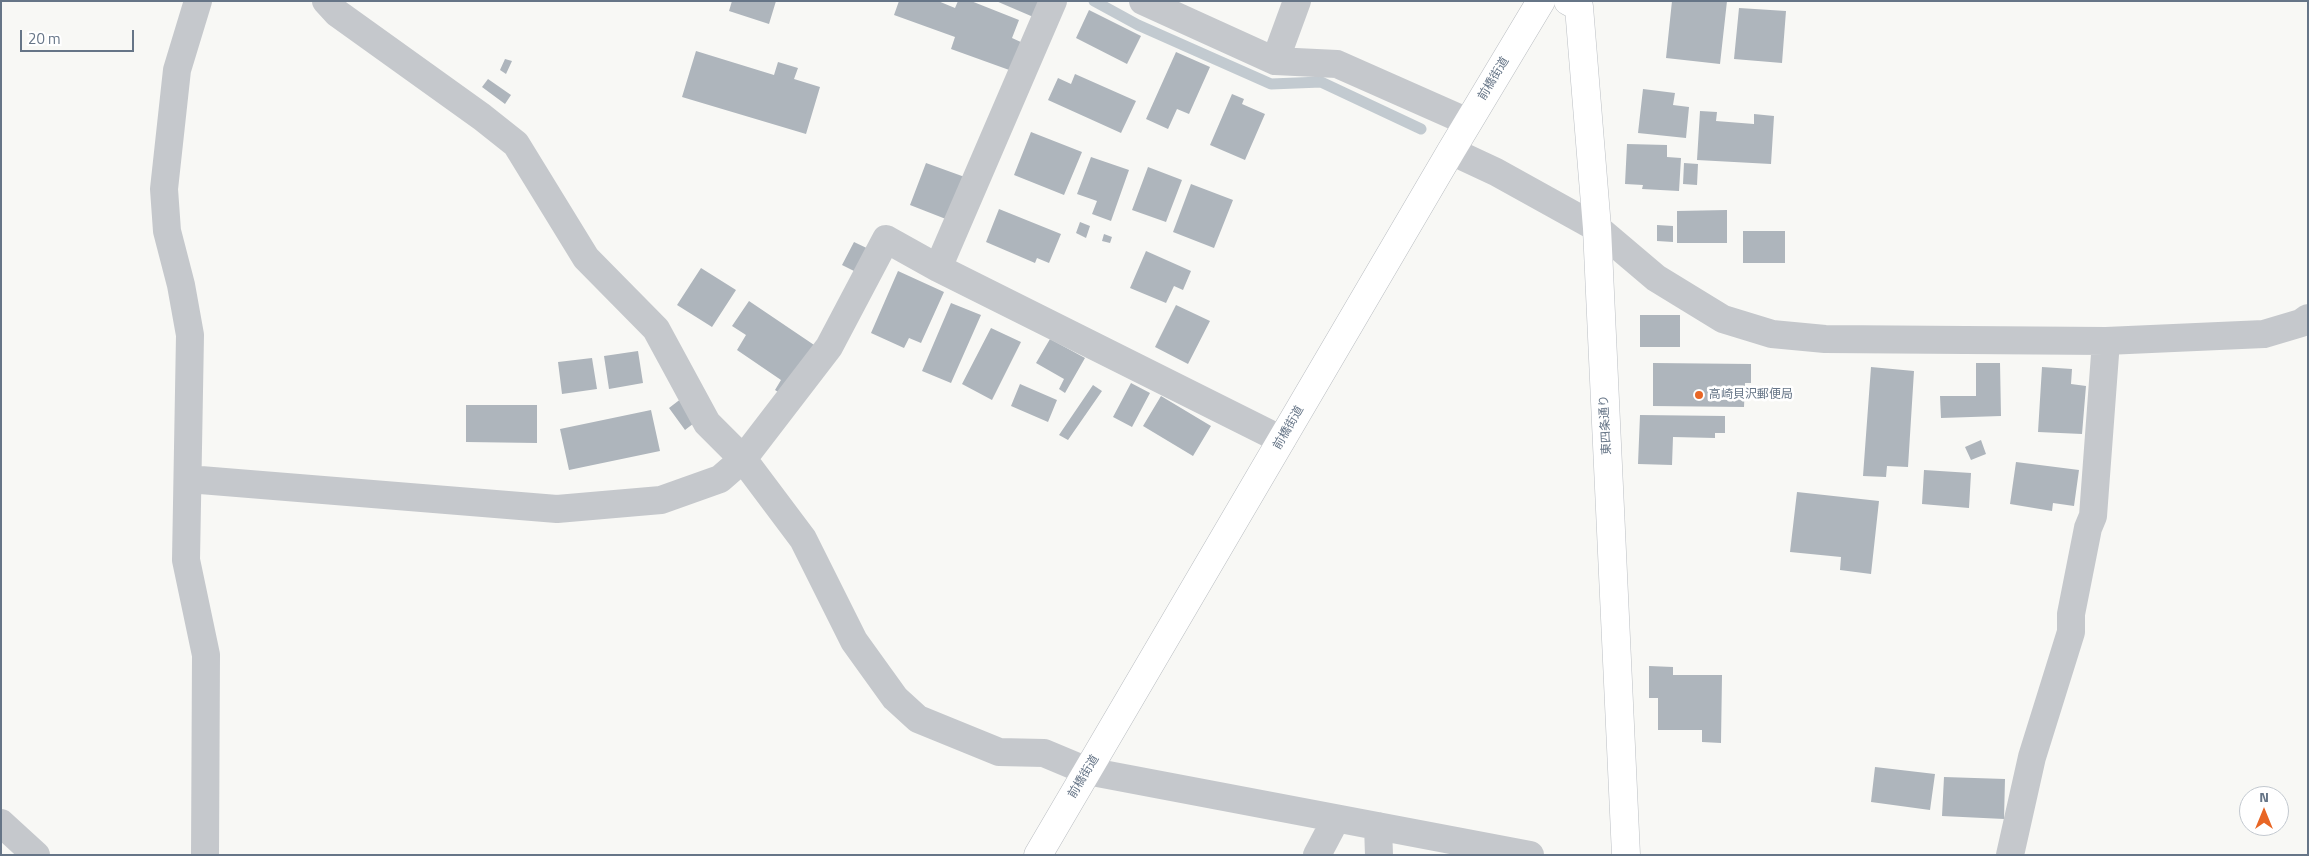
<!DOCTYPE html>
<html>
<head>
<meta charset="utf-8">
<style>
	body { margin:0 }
	#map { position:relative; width:2309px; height:856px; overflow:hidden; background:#f8f8f5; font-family:"Titillium Web",sans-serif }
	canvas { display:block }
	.frame { position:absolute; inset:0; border:2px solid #667587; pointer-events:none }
	.north { position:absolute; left:2239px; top:786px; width:50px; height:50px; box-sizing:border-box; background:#fff; border:1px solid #c2c8cf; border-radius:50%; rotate:0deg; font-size:14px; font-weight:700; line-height:20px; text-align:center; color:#667587 }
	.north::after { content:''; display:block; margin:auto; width:18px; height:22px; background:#e86625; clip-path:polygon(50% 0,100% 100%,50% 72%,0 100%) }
	.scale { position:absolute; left:20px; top:30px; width:114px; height:22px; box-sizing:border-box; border:2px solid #667587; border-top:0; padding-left:6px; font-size:15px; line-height:18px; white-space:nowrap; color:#667587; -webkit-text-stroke:4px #fff; paint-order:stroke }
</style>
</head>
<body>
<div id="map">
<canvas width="2309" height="856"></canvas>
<div class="frame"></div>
<div class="north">N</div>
<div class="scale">20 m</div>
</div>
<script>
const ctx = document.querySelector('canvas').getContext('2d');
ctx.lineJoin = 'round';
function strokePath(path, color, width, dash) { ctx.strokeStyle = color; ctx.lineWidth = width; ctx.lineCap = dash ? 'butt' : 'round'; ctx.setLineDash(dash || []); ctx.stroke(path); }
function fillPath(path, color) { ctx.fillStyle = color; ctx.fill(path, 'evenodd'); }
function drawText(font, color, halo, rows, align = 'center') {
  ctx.font = font + ' "Titillium Web","Noto Sans JP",sans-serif'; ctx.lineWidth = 5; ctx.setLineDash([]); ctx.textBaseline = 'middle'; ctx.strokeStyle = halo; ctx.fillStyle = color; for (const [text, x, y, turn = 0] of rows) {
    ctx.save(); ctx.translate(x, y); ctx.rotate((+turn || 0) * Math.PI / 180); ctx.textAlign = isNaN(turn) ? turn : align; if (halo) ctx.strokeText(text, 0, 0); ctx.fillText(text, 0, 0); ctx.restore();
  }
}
const stream = new Path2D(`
	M1094,1L1138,25L1271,84L1321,82L1421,129`);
const building = new Path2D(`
	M732,1H776L769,24L729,11Z
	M899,1H938L955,8L958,1H971L1019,20L1012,38L1023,43L1012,71L951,49L955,37L894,15Z
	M996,1H1046L1038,19Z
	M1672,1H1727L1720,64L1666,58Z
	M1739,8L1786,11L1782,63L1734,59Z
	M1089,10L1141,36L1127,64L1076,38Z
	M696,51L774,75L778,62L798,68L794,79L820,87L806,134L682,97Z
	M1176,52L1210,67L1189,114L1177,109L1168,129L1146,119Z
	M505,59L512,61L506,74L500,70Z
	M1075,74L1136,101L1121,133L1048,100L1058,78L1071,84Z
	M488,79L511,95L505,104L482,87Z
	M1643,89L1675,93L1673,105L1689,107L1686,138L1638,133Z
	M1232,94L1244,99L1242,104L1265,114L1245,160L1210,145Z
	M1700,111L1717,112L1716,121L1754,124V114L1774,116L1771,164L1697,160Z
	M1031,132L1082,152L1064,195L1014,175Z
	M1627,144L1667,145V157L1681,158L1679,191L1642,189L1643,185L1625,184Z
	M1091,157L1129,170L1111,221L1092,214L1097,201L1077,194Z
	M926,163L973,180L956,223L910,205Z
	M1684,163L1698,164L1697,185L1683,184Z
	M1148,167L1182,180L1166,222L1132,210Z
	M1191,184L1233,200L1214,248L1173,232Z
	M999,209L1061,234L1049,263L1037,258L1035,263L986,242Z
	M1727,210V243H1677V211Z
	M1080,222L1090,226L1086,238L1076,233Z
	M1657,225L1673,226V242L1657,241Z
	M1743,231H1785V263H1743Z
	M1104,234L1112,237L1110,243L1102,241Z
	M854,242L875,252L864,276L842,265Z
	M1146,251L1191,271L1183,290L1174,286L1166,303L1130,288Z
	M701,268L736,290L712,327L677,305Z
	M898,271L944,292L921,343L909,338L904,348L871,333Z
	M749,301L823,351L790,400L775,390L781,380L737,350L746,335L732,326Z
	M951,303L981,315L951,383L922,371Z
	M1176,305L1210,321L1188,364L1155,347Z
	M1640,315H1680V347H1640Z
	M991,328L1021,342L992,400L962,384Z
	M1050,339L1085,358L1065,393L1059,389L1064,379L1036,363Z
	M638,351L643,383L609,389L604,356Z
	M592,358L597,389L562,394L558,362Z
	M1653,363L1751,364V383H1745L1744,407L1653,406Z
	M1976,363H2000L2001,416L1941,418L1940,396H1976Z
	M1871,367L1914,371L1908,467L1887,466L1886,477L1863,476Z
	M2042,367L2072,369L2071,384L2086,386L2082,434L2038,432Z
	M1131,383L1150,393L1132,427L1113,417Z
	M1020,384L1057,400L1048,422L1011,406Z
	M1093,385L1102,391L1068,440L1059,435Z
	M1161,396L1211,426L1193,456L1143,426Z
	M682,398L698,420L685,430L669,408Z
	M466,405H537V443L466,442Z
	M651,410L660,451L569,470L560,429Z
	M1640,415L1725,416V433H1715V438L1673,437L1672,465L1638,464Z
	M1981,440L1986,454L1971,460L1965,447Z
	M2016,462L2079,470L2074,506L2053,503L2052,511L2010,504Z
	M1924,470L1971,473L1969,508L1922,504Z
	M1797,492L1879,501L1871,574L1840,570L1841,557L1790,552Z
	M1649,666L1673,667V675H1722L1721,743L1702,742V730H1658V698H1649Z
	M1875,767L1935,774L1930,810L1871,802Z
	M1944,777L2005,779L2004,819L1942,816Z`);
const street = new Path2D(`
	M198,1L177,70L164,189L167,231L181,285L190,335L186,560L206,655L205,855
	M326,1L337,13L482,117L516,144L586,258L656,329L707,423L743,459L803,539L854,641L895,698L918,719L999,752L1044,753L1087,771L1530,855
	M1143,1L1275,61L1337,64L1468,122
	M1275,61L1297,1
	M1451,151L1496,172L1597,228L1656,278L1723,319L1772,334L1825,339L2106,341L2264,334L2301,323L2308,318
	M938,268L1053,1
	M188,479L557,509L661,500L720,479L743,459L829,347L886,239L938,268L1282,440
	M1,823L36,855
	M1378,826L1379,855
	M1317,855L1336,819
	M2010,855L2032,757L2071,632V614L2088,528L2093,516L2106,341`);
const secondary = new Path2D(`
	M1568,1L1579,7L1597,228L1626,855`);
const primary = new Path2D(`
	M1038,855L1451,151L1541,1`);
const markers = [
	[1699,395,5,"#e86625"]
];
const streetNames = [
	["前橋街道",1494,79,-59],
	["東四条通り",1606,425,-93],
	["前橋街道",1289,428,-60],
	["前橋街道",1084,777,-59]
];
const poiNames = [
	["高崎貝沢郵便局",1709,395]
];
strokePath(stream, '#c2cad0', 11);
fillPath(building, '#aeb5bc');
strokePath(secondary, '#babec3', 29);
strokePath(primary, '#b8bcc0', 29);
strokePath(street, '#c5c8cc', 28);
strokePath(secondary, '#fff', 28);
strokePath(primary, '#fff', 28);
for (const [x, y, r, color] of markers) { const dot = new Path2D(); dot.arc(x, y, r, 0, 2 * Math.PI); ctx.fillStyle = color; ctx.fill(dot); strokePath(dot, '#fff', 2); }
drawText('12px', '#667587', '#fff', streetNames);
drawText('12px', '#667587', '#fff', poiNames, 'left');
</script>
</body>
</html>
